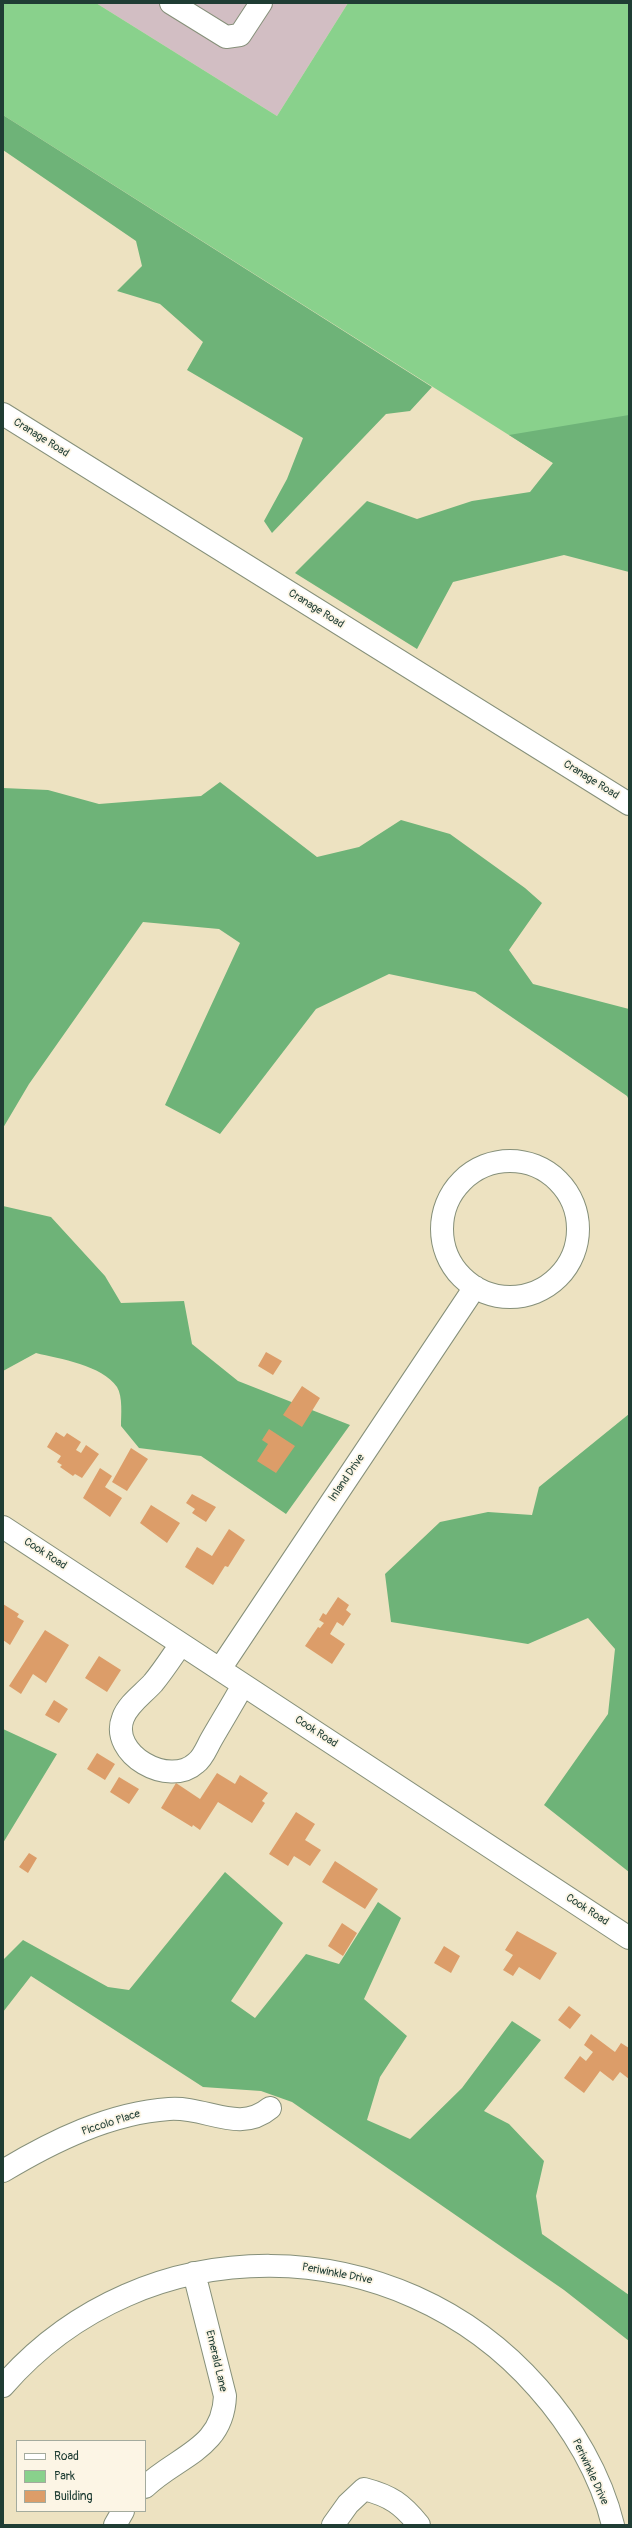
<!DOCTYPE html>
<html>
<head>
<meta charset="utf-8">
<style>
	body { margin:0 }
	#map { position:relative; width:632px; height:2528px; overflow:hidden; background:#ede2c1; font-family:Pangolin,sans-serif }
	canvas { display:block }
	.frame { position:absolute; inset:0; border:4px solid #1f3d34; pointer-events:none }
	.legend { position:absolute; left:16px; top:2440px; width:130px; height:72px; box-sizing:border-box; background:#fcf5e5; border:1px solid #a4ab9e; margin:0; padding:5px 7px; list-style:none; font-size:12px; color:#1f3d34 }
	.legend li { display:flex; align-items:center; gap:8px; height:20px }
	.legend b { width:20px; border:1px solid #a4ab9e }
</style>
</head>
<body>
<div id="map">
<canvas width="632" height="2528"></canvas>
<div class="frame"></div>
<ul class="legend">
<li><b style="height:5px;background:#fff"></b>Road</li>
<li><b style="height:11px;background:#89d18c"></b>Park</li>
<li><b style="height:11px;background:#dc9d69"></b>Building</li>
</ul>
</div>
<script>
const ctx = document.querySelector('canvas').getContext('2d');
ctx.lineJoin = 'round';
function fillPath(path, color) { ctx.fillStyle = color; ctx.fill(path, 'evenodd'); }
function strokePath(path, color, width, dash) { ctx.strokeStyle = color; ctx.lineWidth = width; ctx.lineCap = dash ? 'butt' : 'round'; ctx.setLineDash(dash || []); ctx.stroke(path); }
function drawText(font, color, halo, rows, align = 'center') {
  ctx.font = font + ' Pangolin,sans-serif'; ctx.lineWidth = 3.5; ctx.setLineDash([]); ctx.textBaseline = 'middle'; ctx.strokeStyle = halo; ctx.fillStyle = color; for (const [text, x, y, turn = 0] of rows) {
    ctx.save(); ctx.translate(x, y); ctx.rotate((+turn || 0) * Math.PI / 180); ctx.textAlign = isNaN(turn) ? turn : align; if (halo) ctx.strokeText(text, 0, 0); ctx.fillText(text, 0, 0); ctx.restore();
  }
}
const industrial = new Path2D(`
	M96,3H348L277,116Z`);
const green = new Path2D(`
	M3,3H96L277,116L348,3H629V511L3,115Z`);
const forest = new Path2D(`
	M3,115L432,387L410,411L386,414L272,533L264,521L287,479L303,438L187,370L203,342L160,304L117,291L142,266L136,241L3,150Z
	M629,415V572L564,555L453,582L417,649L295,573L367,501L417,519L472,501L530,492L553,463L509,435Z
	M220,782L317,857L359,847L401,820L450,834L525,888L542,903L509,950L533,984L629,1009V1100L627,1096L475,992L389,974L316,1009L220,1134L165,1105L240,943L219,929L143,922L29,1084L3,1128V788L48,790L99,804L201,796Z
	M3,1206L51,1217L105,1276L121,1303L184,1301L192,1344L238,1381L350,1425L286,1514L201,1456L139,1448L121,1426C121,1415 123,1397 117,1387C102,1365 60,1359 36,1353L3,1371Z
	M629,1414V1872L544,1805L608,1714L615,1649L588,1618L528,1644L391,1622L385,1574L440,1522L488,1512L532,1515L539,1487Z
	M3,1729L57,1754L3,1843Z
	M225,1872L283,1923L231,2001L255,2018L306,1954L339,1964L378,1902L401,1918L364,1999L407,2036L380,2077L367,2120L410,2139L462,2088L512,2021L541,2040L484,2111L509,2124L544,2161L536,2196L542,2234L629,2295V2341L564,2290L292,2102L261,2091L203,2087L31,1976L3,2012V1960L23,1940L108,1987L129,1990Z`);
const building = new Path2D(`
	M266,1352L282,1361L273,1375L258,1366Z
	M302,1386L320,1398L302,1427L283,1415Z
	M269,1429L295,1446L276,1473L257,1461L268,1444L262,1440Z
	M56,1432L64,1437L67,1433L81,1442L76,1450L81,1453L86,1445L99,1454L82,1478L75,1474L73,1476L60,1467L62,1465L57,1462L61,1456L47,1447Z
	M131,1448L148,1459L127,1491L112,1482Z
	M100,1468L112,1476L105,1487L122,1498L110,1517L83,1498Z
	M192,1494L216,1507L206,1522L192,1513L195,1509L186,1503Z
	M151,1505L180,1523L167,1543L140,1523Z
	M229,1529L245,1540L228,1567L225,1566L213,1585L185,1567L197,1547L212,1556Z
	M338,1597L349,1605L346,1610L351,1614L343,1626L337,1622L330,1634L345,1644L332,1664L305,1646L318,1627L320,1628L324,1623L319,1620L323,1613L326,1615Z
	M3,1604L19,1614L17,1617L24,1621L10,1645L3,1640Z
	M45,1630L69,1645L46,1683L33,1674L21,1694L9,1686Z
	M99,1656L121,1670L107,1692L85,1678Z
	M54,1700L68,1709L59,1723L45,1715Z
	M97,1753L115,1764L105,1780L87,1769Z
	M217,1773L235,1784L240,1775L268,1793L262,1801L265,1803L252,1823L218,1802L200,1830L193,1825L192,1827L161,1808L176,1783L200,1799Z
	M119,1777L139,1789L129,1804L110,1792Z
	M296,1812L315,1824L305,1840L321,1850L310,1866L294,1856L288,1866L269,1854Z
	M29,1853L37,1858L28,1873L19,1867Z
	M335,1861L378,1889L365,1909L322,1882Z
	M342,1923L357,1933L343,1956L328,1946Z
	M517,1931L557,1953L540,1980L519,1967L513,1976L503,1970L513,1955L505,1950Z
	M444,1946L460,1956L451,1973L434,1963Z
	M569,2006L581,2015L570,2029L558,2020Z
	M591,2034L615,2052L621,2043L629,2048V2079L620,2072L613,2081L600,2071L584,2093L564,2078L580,2056L586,2061L593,2052L584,2045Z`);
const minor = new Path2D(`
	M171,3L226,37L240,35L261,3
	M3,414L629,804
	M442 1229a68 68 0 1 1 136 0a68 68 0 1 1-136 0Z
	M3,1527L629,1938
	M181,1644C172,1657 163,1671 153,1683C143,1694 128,1704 123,1718C109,1754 169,1788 196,1763C203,1758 207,1747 211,1740C222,1721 233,1703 243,1685
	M220,1669L475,1287
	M3,2171C53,2141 110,2113 169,2109C206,2106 239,2134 270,2108
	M3,2386C144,2224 397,2227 538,2388C572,2426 601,2475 613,2525
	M145,2487C177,2456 223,2449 225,2396L194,2273
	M115,2525L123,2511
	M333,2525L348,2504L364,2489C391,2496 402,2504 419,2525`);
const streetNames = [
	["Cranage Road",41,438,32],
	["Cranage Road",316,609,32],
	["Cranage Road",591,780,32],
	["Inland Drive",347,1478,-56],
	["Cook Road",45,1554,33],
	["Cook Road",316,1732,33],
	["Cook Road",587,1910,33],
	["Piccolo Place",111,2123,-18],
	["Periwinkle Drive",337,2274,11],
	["Emerald Lane",216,2361,77],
	["Periwinkle Drive",590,2472,65]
];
fillPath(industrial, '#d2bec3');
fillPath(green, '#89d18c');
fillPath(forest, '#6eb378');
fillPath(building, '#dc9d69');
strokePath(minor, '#86907a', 24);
strokePath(minor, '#fff', 22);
drawText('11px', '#1f3d34', '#fcf5e5', streetNames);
</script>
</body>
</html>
